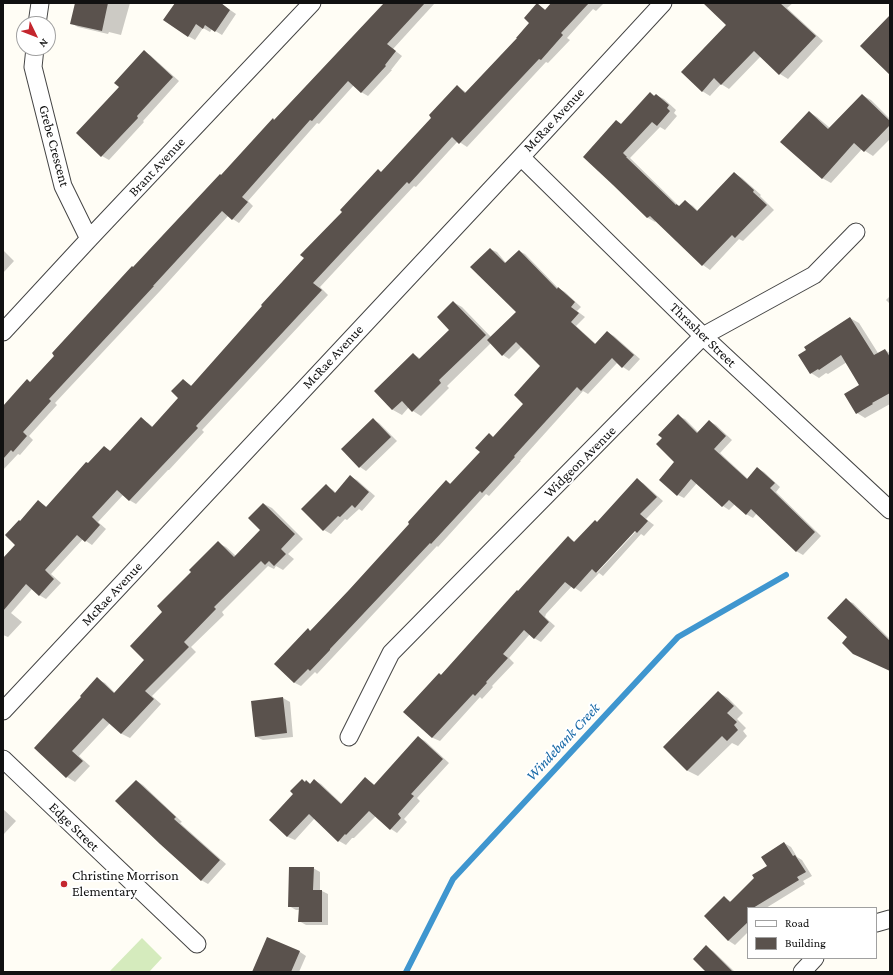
<!DOCTYPE html>
<html>
<head>
<meta charset="utf-8">
<style>
	body { margin:0 }
	#map { position:relative; width:893px; height:975px; overflow:hidden; background:#fffdf5; font-family:"Crimson Pro",serif }
	canvas { display:block }
	.frame { position:absolute; inset:0; border:4px solid #111; pointer-events:none }
	.legend { position:absolute; left:747px; top:907px; width:130px; height:52px; box-sizing:border-box; background:#fff; border:1px solid #a0a0a0; margin:0; padding:5px 7px; list-style:none; font-size:12px; color:#111 }
	.legend li { display:flex; align-items:center; gap:8px; height:20px }
	.legend b { width:20px; border:1px solid #a0a0a0 }
	.north { position:absolute; left:16px; top:16px; width:40px; height:40px; box-sizing:border-box; background:#fff; border:1px solid #a0a0a0; border-radius:50%; rotate:133deg; font-size:11px; font-weight:700; line-height:16px; text-align:center; color:#111 }
	.north::after { content:''; display:block; margin:auto; width:14px; height:18px; background:#c4262e; clip-path:polygon(50% 0,100% 100%,50% 72%,0 100%) }
</style>
</head>
<body>
<div id="map">
<canvas width="893" height="975"></canvas>
<div class="frame"></div>
<ul class="legend">
<li><b style="height:5px;background:#fff"></b>Road</li>
<li><b style="height:11px;background:#5a524d"></b>Building</li>
</ul>
<div class="north">N</div>
</div>
<script>
const ctx = document.querySelector('canvas').getContext('2d');
ctx.lineJoin = 'round';
function fillPath(path, color) { ctx.fillStyle = color; ctx.fill(path, 'evenodd'); }
function strokePath(path, color, width, dash) { ctx.strokeStyle = color; ctx.lineWidth = width; ctx.lineCap = dash ? 'butt' : 'round'; ctx.setLineDash(dash || []); ctx.stroke(path); }
function drawText(font, color, halo, rows, align = 'center') {
  ctx.font = font + ' "Crimson Pro",serif'; ctx.lineWidth = 4; ctx.setLineDash([]); ctx.textBaseline = 'middle'; ctx.strokeStyle = halo; ctx.fillStyle = color; for (const [text, x, y, turn = 0] of rows) {
    ctx.save(); ctx.translate(x, y); ctx.rotate((+turn || 0) * Math.PI / 180); ctx.textAlign = isNaN(turn) ? turn : align; if (halo) ctx.strokeText(text, 0, 0); ctx.fillText(text, 0, 0); ctx.restore();
  }
}
const green = new Path2D(`
	M142,938L162,958L149,972H109Z`);
const shadow = new Path2D(`
	M76,3H130L121,35L109,32L108,34L78,27L71,23Z
	M176,3H220L236,14L222,35L212,29L210,32L203,28L195,40L188,36Z
	M385,3H435L393,49L402,56L391,70H392L368,96L361,92L354,85L319,124L317,123L248,201L253,206L239,223L228,216L160,291L55,403L57,405L29,436L33,440L20,455L18,454L3,470V408L31,382L134,268Z
	M552,3H604L596,11L593,9L567,38L570,40L548,63L546,62L467,147L458,141L416,187L414,186L320,287L328,295L202,430L204,432L169,470H168L136,504L129,500L123,495L98,522L106,529L92,545L83,539L51,574L61,583L46,599L39,595L32,589L11,613L22,622L8,637L3,635V560L17,545L20,522L38,501L47,507L104,447L111,451L141,419L148,423L153,427L180,398L183,380L192,386L305,258L343,212L379,171L382,173L433,117L457,86L467,93L518,38L531,23L537,4L546,10Z
	M705,3H793L787,8L823,41L788,79L780,74L761,56L729,89L721,84L710,96L702,91L728,25Z
	M144,52L150,55L179,81L143,121L144,122L109,160L102,156L121,87Z
	M650,93L655,96L656,95L664,99L676,110L674,113L677,116L665,130L660,127L630,158L680,207L685,201L693,206L698,211L734,173L742,178L761,195L760,196L774,210L743,241L739,239L710,270L703,265L656,221L655,222L648,218L585,157L622,125Z
	M862,95L871,100L890,119V139L873,156L862,149L831,183L822,178L809,112L817,117L830,128Z
	M490,249L497,252L506,263L519,251L525,254L558,288L565,292L581,307L577,311L585,317L576,326L596,344L607,332L614,336L640,359L629,371L617,363L588,394L583,391L520,461H521L489,496L486,494L438,547L437,546L317,674L315,672L301,686L295,683L275,664L308,630L311,631L411,524L446,481L451,484L524,404L542,366L521,347L509,359L503,355L491,343L447,386L449,388L421,416L413,411L409,407L402,415L393,410L375,391L413,354L421,359L451,330L453,302L462,307L491,337L517,312Z
	M3,250L14,261L3,273Z
	M890,296V304L886,300Z
	M850,318L859,323L878,353L885,350L890,353V404L865,418L857,413L860,386L847,362L828,374L826,373L819,378L811,373Z
	M678,416L685,419L698,432L709,421L716,425L732,440L720,453L748,479L757,468L764,472L780,487L776,492L821,536L803,555L796,551L757,513L753,518L746,514L735,504L729,510L723,506L697,483L684,498L678,495L676,462L663,438Z
	M373,420L379,423L397,441L366,471L360,467Z
	M350,477L357,480L375,496L362,511L359,509L347,520L345,519L331,534L324,530L326,486L333,490L336,493Z
	M637,480L643,483L663,501L646,519L654,525L644,536L641,534L603,576L599,573L581,592L572,586L546,614L545,617L555,626L541,642L534,638L530,634L509,658L514,663L492,686L493,687L482,699L480,697L440,741L433,738L405,712L441,675L568,538L575,542L598,523ZM637,527L639,528L597,573H595Z
	M264,504L272,508L303,539L288,554L294,559L283,570L276,566L274,569L268,566L222,612L224,615L191,647L196,652L152,696L161,704L130,738L122,734L110,723L79,756L90,766L75,782L67,777L35,748L82,697L97,679L105,683L115,693L146,660L164,612L193,572L218,543L226,547L236,556L262,530Z
	M846,600L853,603L890,639V671Z
	M718,692L728,698L743,713L737,719L746,728L743,731L747,736L738,746L732,743L698,776L688,771L664,747Z
	M283,698L290,702L293,737L263,740L256,737Z
	M418,737L425,741L449,763L417,798L420,801L404,819L407,822L397,833L391,829L376,816L354,838H352L346,845L339,841L315,818L295,840L288,837L270,820L306,781L311,784L314,780L321,784L342,804L365,778L375,785Z
	M137,781L143,785L182,822L180,823L226,864L208,884L201,880Z
	M3,809L16,821L3,835Z
	M784,843L791,847L797,857L802,860L812,876L803,881L805,884L766,908H748V932L735,945L729,941L705,916L724,898L732,902L769,866Z
	M313,868L320,872V891H322L328,894V925H306L299,921V910H296L289,906Z
	M267,938L300,952L306,956L299,972H253Z
	M706,947L713,951L735,972H707Z`);
const stream = new Path2D(`
	M406,972L453,879L678,637L786,575`);
const building = new Path2D(`
	M75,3H108L102,31L70,24Z
	M175,3H221L230,10L215,32L205,25L203,29L196,24L188,37L163,20Z
	M384,3H425L387,44L396,51L385,65L386,66L361,93L348,81L312,121L310,120L242,197L248,202L232,220L222,211L153,286H154L49,399L51,401L23,432L27,436L13,452L11,450L3,459V406L27,379L30,382L54,356L52,353L132,266L133,267L220,174L221,175L273,118L274,120Z
	M537,3L545,10L551,3H589L561,33L563,35L541,60L539,59L459,144L452,137L409,184L407,182L313,283L322,290L196,426L198,428L161,467L129,501L117,490L92,517L100,525L85,542L77,535L45,570L54,579L39,596L26,584L3,611V558L15,545L5,535L19,520L20,521L38,500L46,507L86,462L88,463L104,446L110,451L141,417L152,427L178,398L171,391L183,379L191,386L262,306L261,305L304,258L300,255L342,212L340,210L378,169L381,172L431,118L429,115L457,85L465,93L517,38H516L529,23L524,18Z
	M703,3H780L816,36L779,75L754,51L721,85L714,78L702,92L681,72L726,25Z
	M890,15V75L860,46Z
	M144,50L173,77L137,116L138,118L101,157L76,133L119,87L114,83Z
	M650,92L654,96L656,94L669,105L667,108L670,111L657,126L652,122L623,153L627,157H626L676,205V204L679,206L685,200L697,211L734,172L754,190L753,192L767,205L735,238L732,235L702,266L650,216L647,218L613,185L583,157L616,120L621,124Z
	M862,94L890,121V125L864,152L854,143L822,179L780,142L809,111L828,129Z
	M490,248L505,263L519,250L557,289L558,287L575,302L571,307L579,313L571,322L595,344L607,331L633,354L634,355L622,368L612,358L581,391L577,387L514,456L515,457L482,493L480,491L431,544L430,543L330,649V650L310,671L308,669L294,683L274,664L308,628L310,631L349,590L409,524L408,522L446,480L450,484L480,452L475,448L489,433L493,437L523,404L514,395L540,366L516,342L502,356L487,340L516,312L470,267Z
	M453,301L486,335L439,380L441,383L412,412L402,401L392,410L374,391L413,353L419,359L449,330L437,317Z
	M850,317L874,355L885,349L890,357V393L872,403L873,404L856,414L844,394L859,385L841,355L819,370L818,369L810,374L798,355L806,350L804,347Z
	M678,414L697,433L709,420L726,436L714,449L747,479L757,467L775,483L770,488L815,532L796,552L751,509L746,515L729,500L722,507L691,479L677,496L659,480L674,462L656,444L662,438L658,435Z
	M373,418L391,437L359,468L341,449Z
	M350,475L369,492L355,508L352,505L340,517L338,516L323,531L301,509L326,484L335,493Z
	M637,478L657,497L640,514L648,521L637,533L635,531L596,573L592,569L574,589L565,582L539,611V612L549,622L534,639L524,630L503,654L508,658L486,682L487,683L475,696L473,694L432,738L403,712L439,673L441,675L517,590L518,591L568,536L574,542L595,520L597,522Z
	M263,503L295,534L281,549L286,554L274,566L269,561L265,565L261,561L214,607L216,609L184,642L189,647L145,691L154,699L121,734L103,718L72,751L83,761L66,778L34,748L81,697L80,696L97,677L114,693L144,660L130,646L162,612L157,606L191,572L189,570L218,541L234,557L260,530L248,518Z
	M846,598L890,641V671L853,654L842,643L847,637L827,618Z
	M718,691L734,706L727,713L737,722L734,725L738,730L727,741L722,736L687,771L663,747Z
	M283,697L287,733L255,737L251,701Z
	M418,736L443,759L411,794L414,796L398,814L401,818L390,830L369,811L346,835L345,834L338,842L309,814L287,837L269,820L293,794L290,791L302,779L305,782L306,780L310,784L314,779L341,804L365,777L374,785Z
	M136,780L176,817L174,819L220,860L201,881L160,844L115,801Z
	M784,842L793,856L795,855L806,872L797,877L799,880L753,908H748V922L728,941L704,916L724,896L730,902L754,878L752,875L767,866L761,857Z
	M289,867H314L313,890H322V922H298L299,907H288Z
	M267,937L300,951L291,972H252Z
	M706,945L733,972H706L693,959Z`);
const street = new Path2D(`
	M37,24L40,3
	M35,48L33,67L63,186L89,239
	M521,157L703,336L890,510
	M3,332L89,239L312,3
	M3,711L521,157L663,3
	M349,737L391,653L703,336L814,275L856,232
	M3,759L197,944
	M876,923L890,919
	M802,972L815,958`);
const markers = [
	[64,884,4,"#c4262e"]
];
const streetNames = [
	["McRae Avenue",554,120,-47],
	["Grebe Crescent",54,146,75],
	["Brant Avenue",157,167,-47],
	["Thrasher Street",703,335,44],
	["McRae Avenue",333,357,-47],
	["Widgeon Avenue",580,462,-45],
	["McRae Avenue",112,594,-47],
	["Edge Street",74,827,44]
];
const poiNames = [
	["Christine Morrison",72,876],
	["Elementary",72,892]
];
const waterNames = [
	["Windebank Creek",563,742,-47]
];
fillPath(green, '#d5ebbd');
fillPath(shadow, '#0003');
strokePath(stream, '#3f96cf', 6);
fillPath(building, '#5a524d');
strokePath(street, '#444', 19);
strokePath(street, '#fff', 17);
for (const [x, y, r, color] of markers) { const dot = new Path2D(); dot.arc(x, y, r, 0, 2 * Math.PI); ctx.fillStyle = color; ctx.fill(dot); strokePath(dot, '#fff', 1.5); }
drawText('14px', '#111', '#fff', streetNames);
drawText('14px', '#111', '#fff', poiNames, 'left');
drawText('italic 15px', '#1768a6', '#fff', waterNames);
</script>
</body>
</html>
